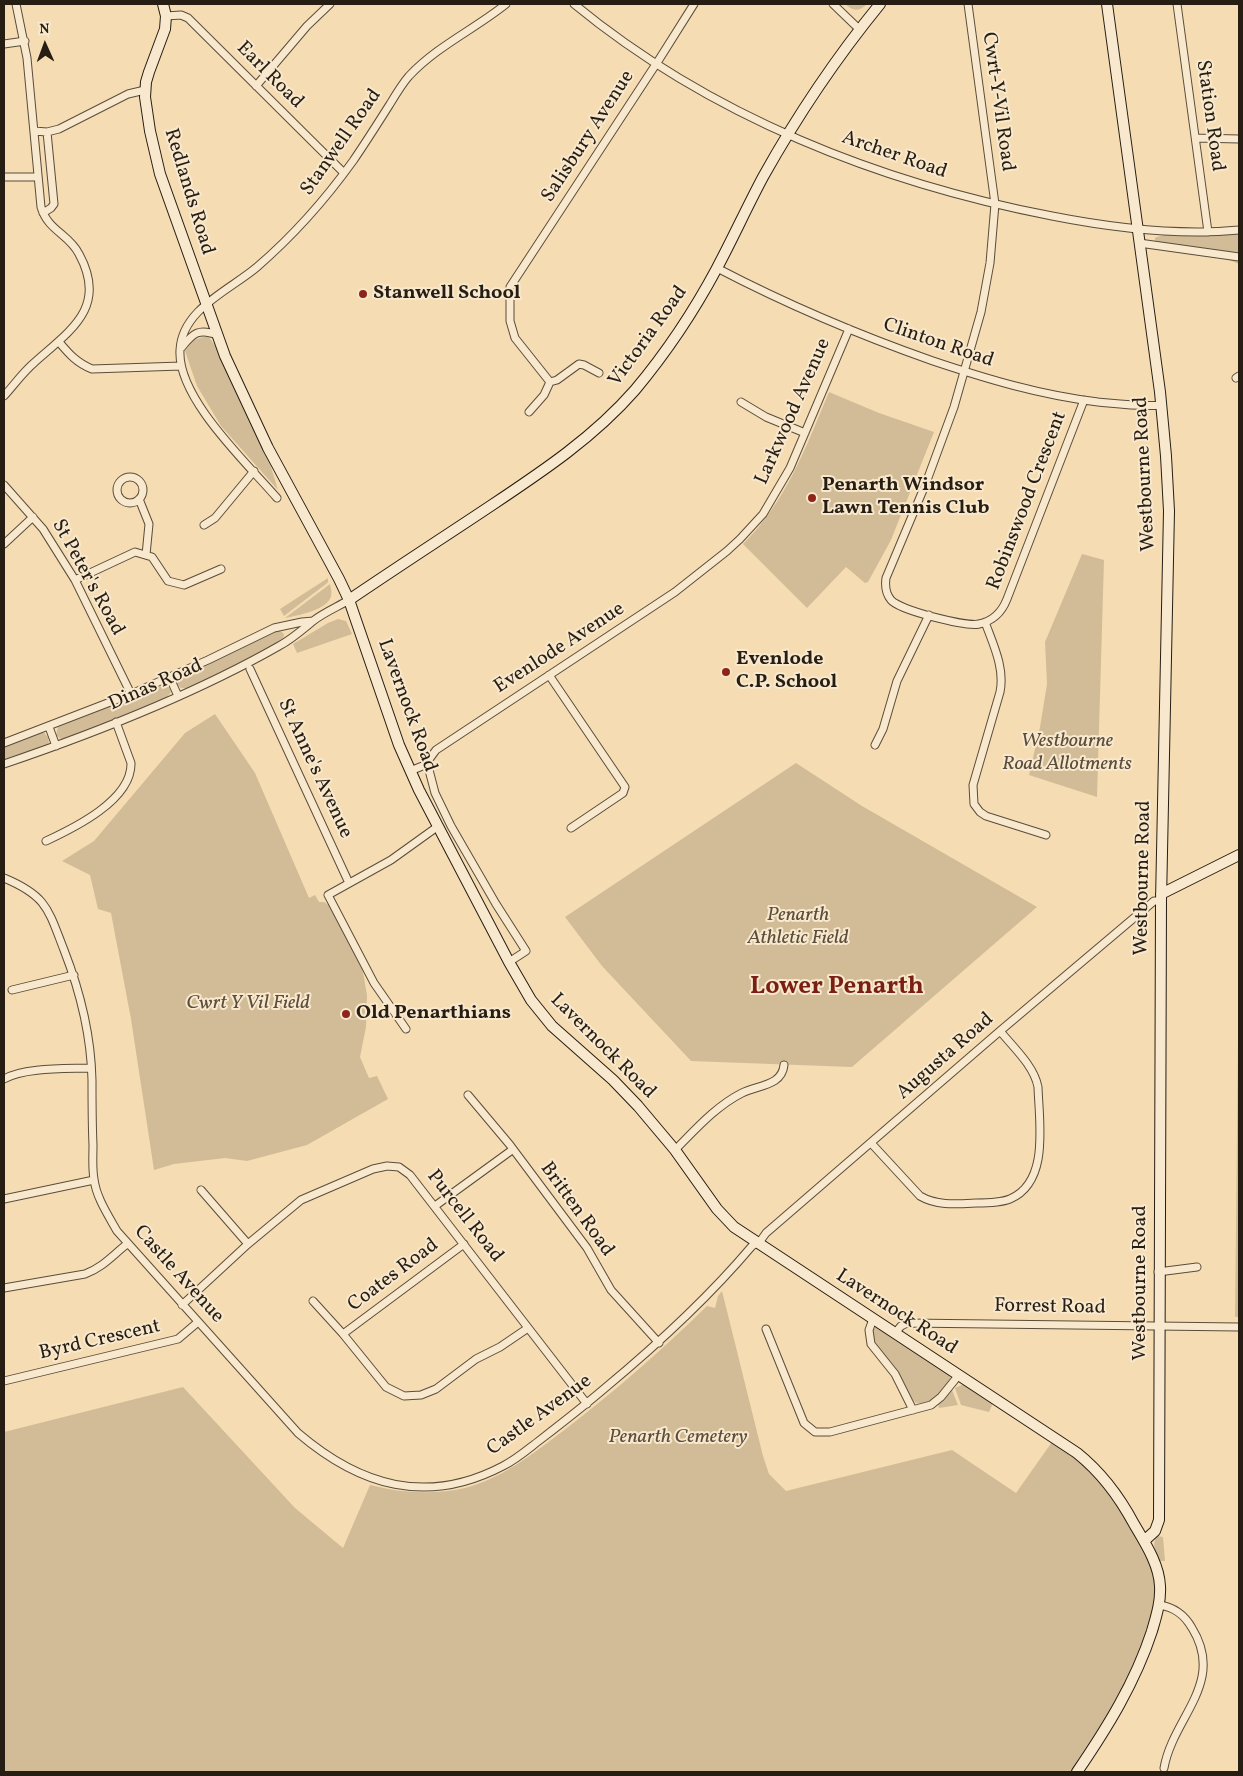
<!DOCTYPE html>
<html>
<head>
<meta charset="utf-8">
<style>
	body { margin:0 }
	#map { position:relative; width:1243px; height:1776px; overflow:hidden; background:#f5dcb2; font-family:Vollkorn,serif }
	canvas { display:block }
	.frame { position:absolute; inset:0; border:5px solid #261d13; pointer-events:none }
	.north { position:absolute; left:20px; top:20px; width:50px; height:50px; -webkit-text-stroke:4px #f8e8cd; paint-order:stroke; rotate:358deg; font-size:14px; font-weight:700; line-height:20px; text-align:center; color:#261d13 }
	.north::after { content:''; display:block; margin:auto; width:18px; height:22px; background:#261d13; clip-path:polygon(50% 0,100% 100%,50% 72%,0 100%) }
</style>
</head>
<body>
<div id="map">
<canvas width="1243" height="1776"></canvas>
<div class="frame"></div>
<div class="north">N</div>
</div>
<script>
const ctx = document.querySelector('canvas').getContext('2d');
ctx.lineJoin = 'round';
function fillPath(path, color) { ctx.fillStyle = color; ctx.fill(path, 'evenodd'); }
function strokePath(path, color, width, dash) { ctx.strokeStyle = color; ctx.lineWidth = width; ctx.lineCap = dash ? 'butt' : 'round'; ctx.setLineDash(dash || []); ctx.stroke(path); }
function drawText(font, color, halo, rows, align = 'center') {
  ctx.font = font + ' Vollkorn,serif'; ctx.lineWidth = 4; ctx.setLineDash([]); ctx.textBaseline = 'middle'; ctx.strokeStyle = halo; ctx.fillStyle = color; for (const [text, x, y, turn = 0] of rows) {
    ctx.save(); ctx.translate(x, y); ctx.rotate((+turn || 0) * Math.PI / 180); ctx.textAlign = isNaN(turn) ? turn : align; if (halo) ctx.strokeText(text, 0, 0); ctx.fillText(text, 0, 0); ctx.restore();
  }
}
const green = new Path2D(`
	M845,4H867C859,12 853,11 845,4Z
	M1239,228V264L1221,257L1175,244L1155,245V238C1161,233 1227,229 1239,228Z
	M203,337H209L216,347L270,464L278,490L221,426L197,386L185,351L194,340Z
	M829,392L879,413L934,432L891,540L868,582L865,583L846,567L807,608L743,544C786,502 806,447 829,392Z
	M1082,554L1104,560L1097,797L1029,775L1040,727L1047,684L1045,642Z
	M328,578V582L326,584L284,616L280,609Z
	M330,584C331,588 332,593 331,596C329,609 297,616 285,618Z
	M338,619L346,621L352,634L297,653L293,644L328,623Z
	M279,630L284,634L283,640L243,662L188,688H181L177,684L178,679L181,677L275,631Z
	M166,684L170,689L171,692L166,698L65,739H61L56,735L58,727Z
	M215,714L255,773L309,898L315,895L319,902H324L330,906L362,967L367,995L366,1027L360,1057L369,1078L377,1076L388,1099L307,1145L247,1161L225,1158L174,1164L154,1170L131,1019L111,913L98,909L90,875L62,861L94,841L185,733Z
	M41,733H44L48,737L49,743L46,745L4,761V746Z
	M796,763L862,806L1037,907L852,1067L691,1061L602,966L565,917Z
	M1239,948V1317H1235Z
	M722,1291L763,1456L769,1474L786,1491L952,1450L1016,1493L1052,1442C1066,1451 1080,1460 1092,1471C1108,1487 1120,1508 1131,1528C1140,1546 1154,1566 1155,1587C1156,1603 1151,1620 1145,1635C1128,1685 1101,1729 1071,1772H4V1432L183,1387L295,1508L343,1548L370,1485C401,1493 433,1495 465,1488C503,1478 532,1454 563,1431C614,1392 661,1351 707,1306L715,1308L718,1296Z
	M876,1327L949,1374L951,1380C942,1391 932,1407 916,1403L913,1400L898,1371L874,1343L872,1330Z
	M964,1384L993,1403L989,1412L961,1405L955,1388Z
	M952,1390L958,1405L939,1408L938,1404Z
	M1157,1536L1163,1537L1165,1561H1160C1156,1552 1151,1545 1157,1536Z`);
const street = new Path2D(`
	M574,4C710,116 880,183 1052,216C1113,228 1177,236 1239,230
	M833,4L859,29
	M968,4L995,204L990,263L981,312L954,407L926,483L886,578C885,585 886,594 891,600C899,610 966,627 979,624C993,621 1002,612 1007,599L1084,400
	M1177,4L1208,232
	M166,16L181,15L188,18L344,173
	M4,44L25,41
	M256,86L307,26L330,4
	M34,131L47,132L59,129L128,94L145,90
	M1196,138L1239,139
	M4,177H38
	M43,213L51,208L54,204L47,132
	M1139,243L1239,257
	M717,268C786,304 859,335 933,361C987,379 1040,395 1098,402C1119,404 1140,407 1162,405
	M59,342C69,354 77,363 92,369L181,366
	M182,347C193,333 199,328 217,335
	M599,373L584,365L579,364L557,380L550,382L515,338L510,321V287L660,58L694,4
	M1236,378L1239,376
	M4,396C14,385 23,372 35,362C71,330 108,307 79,254C69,234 48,231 41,207L27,58L16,4
	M741,402L766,417L805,433
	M529,412L544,395L550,382
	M117 490a13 13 0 1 1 26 0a13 13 0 1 1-26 0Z
	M4,485L43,529L75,580L131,694
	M277,498C247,463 177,398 180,350C182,309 230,290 257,267C294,235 325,200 353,161C366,142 378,123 390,104C396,94 402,84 409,76C437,46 475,29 506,4
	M139,499L149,524L146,555
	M204,525L215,518L254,471
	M4,544L33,517
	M75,580L135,552L152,557L168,581L184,585L221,569
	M985,622C993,644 1005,668 1000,692L973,785L974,804L980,812L986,816L1046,835
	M250,669L349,883
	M549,675L625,787L623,793L571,828
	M170,678L178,696
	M49,727L56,746
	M4,743L131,694L208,660L274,628L302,622L313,621
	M875,745L883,729L897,681L929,615
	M4,764C98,732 193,695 279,646C292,639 302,630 313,621C323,613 337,607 349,600
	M425,765L429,770L435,793L451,826L496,904L526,951L509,962
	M410,771L425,765L436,750L675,592L727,551L740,539L763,514L790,468L849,329
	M46,841C74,828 132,800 131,763L116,722
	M4,878C47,896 48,909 64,950C80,991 91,1035 92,1080C92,1101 92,1123 93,1145C93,1156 92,1168 94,1179C96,1197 108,1215 117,1231L298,1433C360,1486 427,1506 503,1466C517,1459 528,1449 540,1440C562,1423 584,1406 605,1388C658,1344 708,1298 752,1246L761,1240L766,1233L1000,1031L1154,901H1161
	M12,990L74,975
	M406,1029L374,983L328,895L391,860L437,827
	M4,1079C24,1067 67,1069 91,1068
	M468,1095L510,1145L587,1248L611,1290L659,1343
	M871,1143L920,1196C937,1206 957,1204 976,1203C987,1203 1000,1203 1010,1199C1050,1182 1039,1122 1038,1087C1034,1066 1014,1048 1000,1031
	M675,1150C695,1130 716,1106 742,1093C758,1085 782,1086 784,1065
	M201,1190L248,1244
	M4,1199L94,1180
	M435,1206L512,1150
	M1158,1272L1197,1267
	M4,1288L85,1274C102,1268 113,1255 127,1244
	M313,1301L343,1334L386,1387L404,1396L421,1395L436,1389L476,1359L500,1347L528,1328
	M182,1305L248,1244L301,1200L373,1169L387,1166L399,1167L410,1175L587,1404
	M873,1319L869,1330L871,1344L895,1374L913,1410
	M766,1329L804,1423L815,1432H830L931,1405L941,1397L958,1376
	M895,1333L901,1326L907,1323L1239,1327
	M343,1334L464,1244
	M4,1381L178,1339L198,1322
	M1159,1605C1174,1607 1184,1614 1192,1628C1226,1683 1173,1717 1164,1768`);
const secondary = new Path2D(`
	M163,4L166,16L165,29L149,72L146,82L145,97L150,131L160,174L225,356L268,448L339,579L349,600L399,745L419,790L509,962L531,1000L552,1026L613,1080L638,1106L675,1150L717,1209L734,1227L1077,1453C1102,1473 1119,1496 1134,1524C1145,1543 1159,1564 1160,1586C1161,1602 1156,1617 1152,1631C1135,1683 1107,1728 1077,1772
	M1107,4L1160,392L1166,456L1169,511L1161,901L1159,1520L1155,1531L1144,1541
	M349,600C396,568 444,537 492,505C543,471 594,437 635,390C666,353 694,311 717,268C733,238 747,207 763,177C797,116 836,58 880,4
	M1161,894L1239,855`);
const markers = [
	[363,294,5,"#8f2418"],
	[812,498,5,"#8f2418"],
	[726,672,5,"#8f2418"],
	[346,1014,5,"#8f2418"]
];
const streetNames = [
	["Earl Road",269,76,45],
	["Cwrt-Y-Vil Road",997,102,82],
	["Station Road",1209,116,82],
	["Salisbury Avenue",589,137,-57],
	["Stanwell Road",342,143,-55],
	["Archer Road",894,156,19],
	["Redlands Road",188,192,73],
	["Victoria Road",649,337,-54],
	["Clinton Road",938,344,19],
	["Larkwood Avenue",794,412,-66],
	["Westbourne Road",1146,474,-93],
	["Robinswood Crescent",1028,501,-69],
	["St Peter's Road",87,578,61],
	["Evenlode Avenue",560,649,-33],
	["Dinas Road",156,686,-24],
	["Lavernock Road",406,706,70],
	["St Anne's Avenue",314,769,65],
	["Westbourne Road",1144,878,-89],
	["Lavernock Road",602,1047,45],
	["Augusta Road",946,1057,-41],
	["Britten Road",576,1210,54],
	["Purcell Road",464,1217,52],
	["Castle Avenue",178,1275,48],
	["Coates Road",394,1276,-37],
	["Westbourne Road",1141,1283,-90],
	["Forrest Road",1050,1308,1],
	["Lavernock Road",896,1313,33],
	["Byrd Crescent",100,1341,-13],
	["Castle Avenue",540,1416,-36]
];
const poiNames = [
	["Stanwell School",373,294],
	["Penarth Windsor",822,486],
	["Lawn Tennis Club",822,509],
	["Evenlode",736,660],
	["C.P. School",736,683],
	["Old Penarthians",356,1014]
];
const parkNames = [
	["Westbourne",1067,742],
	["Road Allotments",1067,765],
	["Penarth",798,916],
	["Athletic Field",798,939],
	["Cwrt Y Vil Field",248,1004],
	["Penarth Cemetery",678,1438]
];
const districtNames = [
	["Lower Penarth",837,988]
];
fillPath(green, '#d2bc97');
strokePath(street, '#5a4d3b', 9);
strokePath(secondary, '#261d13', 12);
strokePath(street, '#f8e8cd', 7);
strokePath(secondary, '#f8e8cd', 10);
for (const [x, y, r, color] of markers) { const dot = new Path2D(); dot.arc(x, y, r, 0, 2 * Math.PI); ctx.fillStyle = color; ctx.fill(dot); strokePath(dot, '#f8e8cd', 2); }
drawText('20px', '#261d13', '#f8e8cd', streetNames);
drawText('bold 20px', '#261d13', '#f8e8cd', poiNames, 'left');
drawText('italic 20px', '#5a4d3b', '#f8e8cd', parkNames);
drawText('bold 25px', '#7a1f14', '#f8e8cd', districtNames);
</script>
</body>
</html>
